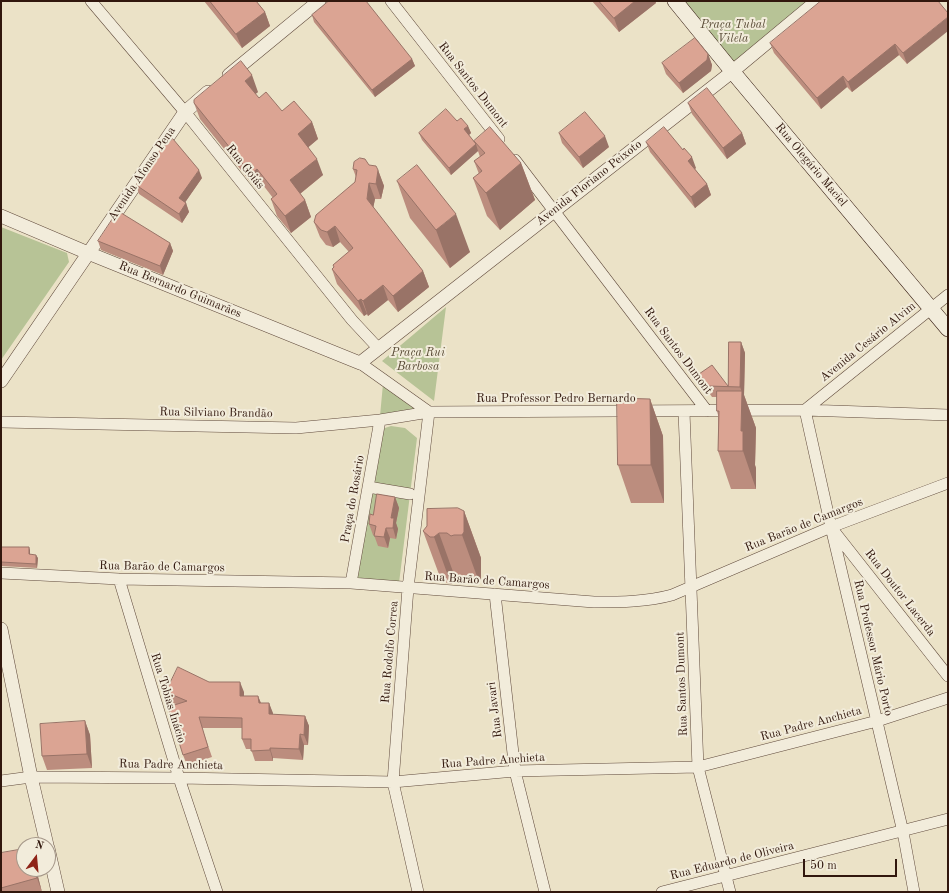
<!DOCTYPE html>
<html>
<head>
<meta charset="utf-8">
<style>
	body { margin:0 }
	#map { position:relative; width:949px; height:893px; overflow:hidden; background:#ebe2c7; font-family:"Old Standard TT",serif }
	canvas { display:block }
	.frame { position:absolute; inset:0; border:2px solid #31170d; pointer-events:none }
	.north { position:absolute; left:16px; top:837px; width:40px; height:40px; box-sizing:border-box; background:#f2ecdb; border:1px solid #a59789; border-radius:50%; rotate:16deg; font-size:11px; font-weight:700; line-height:16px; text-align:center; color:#31170d }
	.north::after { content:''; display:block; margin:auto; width:14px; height:18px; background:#8f2418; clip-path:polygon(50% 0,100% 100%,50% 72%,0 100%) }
	.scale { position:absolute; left:803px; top:859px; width:94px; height:18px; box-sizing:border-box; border:2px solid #31170d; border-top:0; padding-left:5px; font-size:12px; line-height:14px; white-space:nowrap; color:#31170d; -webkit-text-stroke:3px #f2ecdb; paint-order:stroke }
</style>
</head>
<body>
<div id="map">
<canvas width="949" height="893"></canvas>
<div class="frame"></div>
<div class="north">N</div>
<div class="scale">50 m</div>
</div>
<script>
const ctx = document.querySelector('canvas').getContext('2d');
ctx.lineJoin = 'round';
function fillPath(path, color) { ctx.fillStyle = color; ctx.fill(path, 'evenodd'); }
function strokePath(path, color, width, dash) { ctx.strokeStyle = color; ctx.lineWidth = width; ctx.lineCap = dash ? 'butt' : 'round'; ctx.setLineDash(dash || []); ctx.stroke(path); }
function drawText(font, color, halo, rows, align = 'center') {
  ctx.font = font + ' "Old Standard TT",serif'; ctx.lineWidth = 4; ctx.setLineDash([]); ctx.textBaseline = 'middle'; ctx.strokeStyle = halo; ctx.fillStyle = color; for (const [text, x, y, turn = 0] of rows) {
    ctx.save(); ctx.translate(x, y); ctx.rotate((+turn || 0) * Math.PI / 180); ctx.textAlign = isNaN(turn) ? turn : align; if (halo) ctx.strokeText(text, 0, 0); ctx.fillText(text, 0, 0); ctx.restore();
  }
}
const green = new Path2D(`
	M671,1H817L728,75Z
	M1,227L67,253L69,262L1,360Z
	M446,307L434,401L382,361Z
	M383,384L418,410L380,416Z
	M391,426L405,428L417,438L399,583L357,579L383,430L385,428Z`);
const minor = new Path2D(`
	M91,1L185,112L352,320L379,349
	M391,1L499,139
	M515,160L707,411
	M360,363L429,412
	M684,412L698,767L730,892
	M1,422L296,428L380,420L429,412L805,410L948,415
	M368,487L410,494
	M833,530L948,676
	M1,573L119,579L351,583L594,602C621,602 646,602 672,595L831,527L948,483
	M119,579L179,778L217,892
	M351,583L380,420
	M495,594L515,771L545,892
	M1,781L31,777L179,778L393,782L515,771L698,767L877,721L948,698
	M418,892L393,782L408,588L429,412
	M662,892L948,819
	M914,892L903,832L831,527L805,410L948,295`);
const tertiary = new Path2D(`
	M229,75L319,1
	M1,216L88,253L360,363L728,75L817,1
	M1,381L185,112L208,92
	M1,629L31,777L47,845
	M48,848L58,892`);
const secondary = new Path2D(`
	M675,1L732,71L948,329`);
const wall = new Path2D(`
	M204,1H256L265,12L270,26L242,48Z
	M592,1H655L656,3L619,32Z
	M938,1L907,64L899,55L852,92L847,87L821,109L774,53L770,43Z
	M312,15L412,59L415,66L375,97L314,22Z
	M708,54L712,65L711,71L683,93L666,74L662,63Z
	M258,92L255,94L259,98L282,111L312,122L318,139L308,147L323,175L300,194L305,200L311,217L291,233L277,216L271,199L273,198L263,185L257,190L200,119L194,103Z
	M688,103L742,133L746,144L727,159L692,114Z
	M457,121L468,126L471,133L469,135L475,143L474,141L521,163L535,200L500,230L487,216L473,178L479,174L474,161L480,157L478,151L451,175L422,140L419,133Z
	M559,133L609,147L583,168L562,143Z
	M646,142L696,168L695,169L707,184L711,195L695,208L650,152Z
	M369,165L378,170L384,186L381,199H375L373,208L423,271L429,287L398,312L388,300L368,316L367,314L364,316L337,284L332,269L334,267L333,265L349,252L340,242L333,247L326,245L320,237L314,222L355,182L356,177L353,169Z
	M202,178L185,202L186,203L189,212L182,223L139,194L136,185Z
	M397,181L470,252L450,268L410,218Z
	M98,241L170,243L173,251L163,275L101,250Z
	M741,342L745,353L744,395L756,428L755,465L756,468V489H731L718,451V415L717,411V397H712L703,384L699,374L728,386Z
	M650,399L663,436L664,503H631L618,465Z
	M395,497L399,508L396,523L398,529L396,539L390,538L388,548L378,546L374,535H373L369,524L373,515Z
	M464,511L481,558V578L479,582L471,581L468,583L464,580H456L451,584L447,583L440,577L423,531Z
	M1,547L30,550V554L38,558L37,568L1,566Z
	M209,682L244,692V696H258L261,703H269L273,715L305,716L309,726L308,745H304L303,760L273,758V761H255L251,749H246L242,739V728H202L212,757L187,765L183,755L176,704L170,702L166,692Z
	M85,721L90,735L92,768L47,770L42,756Z
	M1,853L36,869L42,892H1Z`);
const shadedWall = new Path2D(`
	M635,1H655L656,3L619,32L614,18Z
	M265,12L270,26L242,48L236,34Z
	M948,17V31L907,64L903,53Z
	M895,44L899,55L852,92L848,82Z
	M708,54L712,65L711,71L683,93L679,83Z
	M412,59L415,66L375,97L372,90Z
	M252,75L258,92L251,98L245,81Z
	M843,76L847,87L821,109L817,98Z
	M312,122L318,139L304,151L298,134Z
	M468,126L471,133L467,137L464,129Z
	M742,133L746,144L727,159L723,148Z
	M605,136L609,147L583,168L579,157Z
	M476,144L478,151L451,175L449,168Z
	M692,157L696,168L692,171L688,161Z
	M317,159L323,175L296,197L290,180Z
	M521,163L535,200L500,230L486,193Z
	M257,169L263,185L257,190L251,174Z
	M199,170L202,178L182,207L179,198Z
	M378,170L384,186L381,199L376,184Z
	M369,183L375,199L372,214L367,199Z
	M707,184L711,195L695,208L691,197Z
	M305,200L311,217L291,233L285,216Z
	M186,203L189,212L182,223L179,214Z
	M456,214L470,252L450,268L436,230Z
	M335,226L340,242L333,247L327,232Z
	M170,243L173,251L163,275L160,266Z
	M423,271L429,287L398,312L393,296Z
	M383,285L388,300L368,316L363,301Z
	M361,299L367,314L364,316L358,301Z
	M741,342L745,353L744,395L756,428L755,465L756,468V489L743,451L741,431L742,392L740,387Z
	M650,399L663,436L664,503L651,465Z
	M395,497L399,508L396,523L398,529L396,539L393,528L391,518Z
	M464,511L481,558V578L479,582L462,535Z
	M386,528L390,538L388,548L384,537Z
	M439,533L456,580L451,584L434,537Z
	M29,547L30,550V558L29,554Z
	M36,555L38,558L37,568L36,564Z
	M240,682L244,692V706L240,696Z
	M258,696L262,706L259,703Z
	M269,703L273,713V725L269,714Z
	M305,716L309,726L308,745L304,735Z
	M85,721L90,735L92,768L87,754Z
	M300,734L304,745L303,760L299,749Z
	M270,748L273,758V761L270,750Z
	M34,869H36L42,892L37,878Z`);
const building = new Path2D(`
	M210,1H256L265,12L236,34Z
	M329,1H366L412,59L372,90L312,15Z
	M599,1H635L614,18Z
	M821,1H938L948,13V17L903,53L895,44L848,82L843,76L817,98L770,43Z
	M695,38L708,54L707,60L679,83L662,63Z
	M241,61L252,75L245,81L259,98L266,92L282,111L294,101L312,122L298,134L317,159L290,180L305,200L285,216L271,199L277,194L257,169L251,174L194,103V100Z
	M707,88L742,133L723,148L688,103Z
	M446,109L457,121L461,118L468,126L464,129L476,144L449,168L419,133Z
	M585,112L605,136L579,157L559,133Z
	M490,127L521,163L486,193L473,178L482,171L474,161L485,153L474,141Z
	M664,127L683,150L684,148L692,157L688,161L707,184L691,197L646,142Z
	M173,139L199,170L179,198L186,203L179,214L136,185L160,150Z
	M360,158L365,159L369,165L376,166L378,170L376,184L369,183L367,199L423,271L393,296L383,285L363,301L361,299L358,301L332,269L334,267L333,265L353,248L335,226L327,232L321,230L314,222L316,215L355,182L357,170L353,169L354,162Z
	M417,165L456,214L436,230L397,181Z
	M118,211L170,243L160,266L98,241Z
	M729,342H741L740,387L708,386L699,374L712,365L728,386Z
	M717,391H742L741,431H743V451H718L719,411H717Z
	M617,398L650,399L651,465H618Z
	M377,494L395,497L391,518H394L393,528H386L384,537L374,536L376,526L369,524L370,514L373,515Z
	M458,508L464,511V532L462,535H454L451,536L447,533H439L434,537H430L423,531L427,526V509Z
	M1,547H29V554L36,555V564L1,562Z
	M178,667L209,682H240V696H258L259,703H269V714L305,716L304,735L300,734L299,749L270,748V750L251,751V739H242V718L199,717L208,747L183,755L168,707L187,701L166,692Z
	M85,721L87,754L42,756L40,724Z
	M24,849V869H34L37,878L1,888V853Z`);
const parkNames = [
	["Praça Tubal",733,25],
	["Vilela",733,39],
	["Praça Rui",418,353],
	["Barbosa",418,367]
];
const streetNames = [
	["Rua Santos Dumont",473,85,52],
	["Rua Olegário Maciel",811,165,50],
	["Rua Goiás",245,167,51],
	["Avenida Afonso Pena",142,174,-56],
	["Avenida Floriano Peixoto",589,183,-38],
	["Rua Bernardo Guimarães",180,290,22],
	["Avenida Cesário Alvim",868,342,-39],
	["Rua Santos Dumont",678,351,53],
	["Rua Professor Pedro Bernardo",556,399],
	["Rua Silviano Brandão",216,413,1],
	["Praça do Rosário",353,499,-80],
	["Rua Barão de Camargos",804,525,-22],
	["Rua Barão de Camargos",162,567,1],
	["Rua Barão de Camargos",487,581,4],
	["Rua Doutor Lacerda",900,593,52],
	["Rua Professor Mário Porto",873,648,77],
	["Rua Rodolfo Correa",390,652,-85],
	["Rua Santos Dumont",682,684,-92],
	["Rua Tobias Inácio",168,698,73],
	["Rua Javari",495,710,-97],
	["Rua Padre Anchieta",811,724,-15],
	["Rua Padre Anchieta",493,761,-4],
	["Rua Padre Anchieta",171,765,1],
	["Rua Eduardo de Oliveira",732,861,-14]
];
fillPath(green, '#b7c396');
strokePath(minor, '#604a3c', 12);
strokePath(tertiary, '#604a3c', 14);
strokePath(secondary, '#31170d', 16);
strokePath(minor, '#f2ecdb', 11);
strokePath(tertiary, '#f2ecdb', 13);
strokePath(secondary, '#f2ecdb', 15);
fillPath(wall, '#bc8d7e');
fillPath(shadedWall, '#997367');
fillPath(building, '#dba493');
strokePath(building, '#997367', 1);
drawText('italic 12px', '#594b36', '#f2ecdb', parkNames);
drawText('12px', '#31170d', '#f2ecdb', streetNames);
</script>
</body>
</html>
